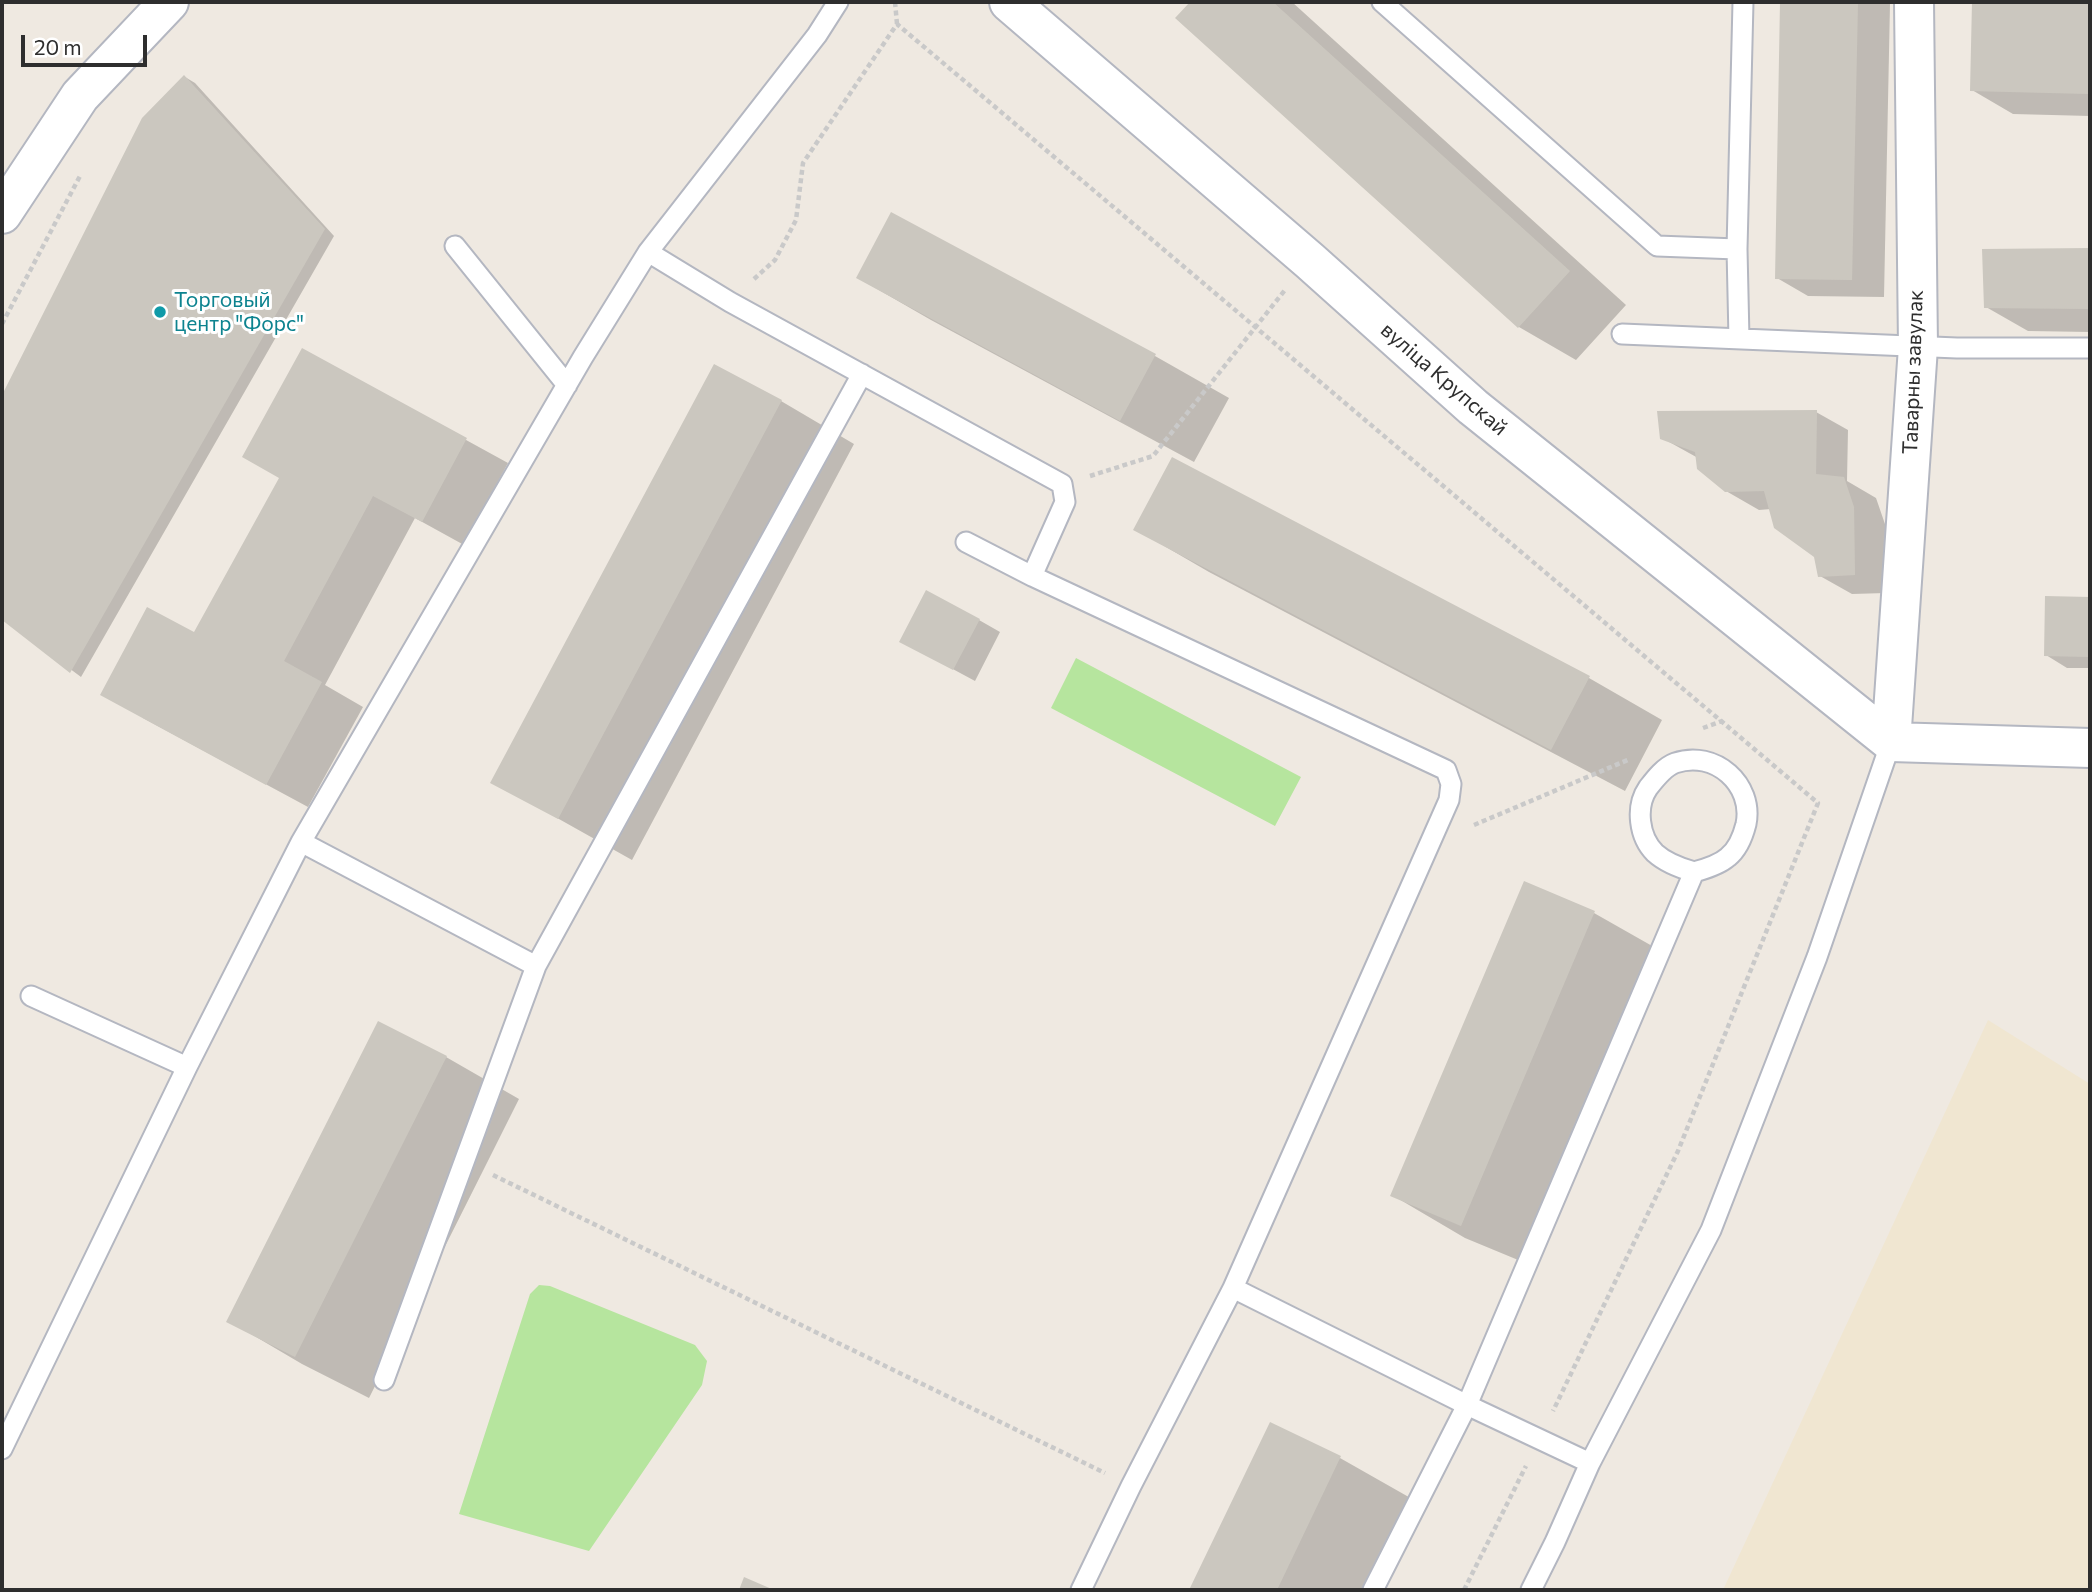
<!DOCTYPE html>
<html>
<head>
<meta charset="utf-8">
<style>
	body { margin:0 }
	#map { position:relative; width:2092px; height:1592px; overflow:hidden; background:#efe9e1; font-family:Commissioner,sans-serif }
	canvas { display:block }
	.frame { position:absolute; inset:0; border:4px solid #2e2e2e; pointer-events:none }
	.scale { position:absolute; left:21px; top:35px; width:126px; height:32px; box-sizing:border-box; border:4px solid #2e2e2e; border-top:0; padding-left:9px; font-size:21px; line-height:24px; white-space:nowrap; color:#2e2e2e; -webkit-text-stroke:5px #fff; paint-order:stroke }
</style>
</head>
<body>
<div id="map">
<canvas width="2092" height="1592"></canvas>
<div class="frame"></div>
<div class="scale">20 m</div>
</div>
<script>
const ctx = document.querySelector('canvas').getContext('2d');
ctx.lineJoin = 'round';
function fillPath(path, color) { ctx.fillStyle = color; ctx.fill(path, 'evenodd'); }
function strokePath(path, color, width, dash) { ctx.strokeStyle = color; ctx.lineWidth = width; ctx.lineCap = dash ? 'butt' : 'round'; ctx.setLineDash(dash || []); ctx.stroke(path); }
function drawText(font, color, halo, rows, align = 'center') {
  ctx.font = font + ' Commissioner,sans-serif'; ctx.lineWidth = 6; ctx.setLineDash([]); ctx.textBaseline = 'middle'; ctx.strokeStyle = halo; ctx.fillStyle = color; for (const [text, x, y, turn = 0] of rows) {
    ctx.save(); ctx.translate(x, y); ctx.rotate((+turn || 0) * Math.PI / 180); ctx.textAlign = isNaN(turn) ? turn : align; if (halo) ctx.strokeText(text, 0, 0); ctx.fillText(text, 0, 0); ctx.restore();
  }
}
const education = new Path2D(`
	M1988,1020L2090,1084V1590H1723Z`);
const green = new Path2D(`
	M1076,658L1301,777L1275,826L1051,708Z
	M539,1285L550,1286L695,1345L707,1361L702,1385L589,1551L459,1514L530,1294Z`);
const shadow = new Path2D(`
	M1192,2H1292L1626,305L1576,360L1519,327L1178,18Z
	M1781,2H1886L1890,4L1884,297L1808,296L1777,278Z
	M1974,2H2090V116L2013,114L1972,90Z
	M185,77L195,83L334,236L81,677L2,618V399L144,119Z
	M892,215L1155,356L1229,398L1194,462L931,320L858,278Z
	M1984,250H2090V332L2028,331L1986,307Z
	M302,350L508,463L464,545L415,518L325,685L363,707L308,807L143,718L195,635L281,478Z
	M781,401L854,444L632,860L493,782Z
	M1816,412L1848,430L1847,481L1876,498L1886,527V593L1852,594L1820,576L1815,556L1771,509L1759,510L1726,491L1698,458L1662,438Z
	M1172,459L1589,678L1662,720L1625,791L1209,572L1135,529Z
	M2047,598L2090,599V668H2067L2046,655Z
	M979,620L1000,632L975,681L923,653Z
	M1594,913L1668,955L1535,1267L1465,1238L1392,1195Z
	M446,1057L519,1099L369,1398L302,1364L229,1321Z
	M1270,1424L1340,1458L1414,1500L1371,1590H1191Z`);
const building = new Path2D(`
	M1190,2H1273L1570,271L1518,328L1175,18Z
	M1780,2H1858L1852,280L1775,279Z
	M1972,2H2090V94L1970,91Z
	M184,75L325,229L70,673L2,620V395L142,118Z
	M891,212L1156,354L1120,421L856,278Z
	M2090,248V309L1984,308L1982,249Z
	M302,348L467,438L422,522L373,496L284,661L322,682L266,785L100,695L147,607L194,632L279,478L242,457Z
	M714,364L782,400L558,819L490,783Z
	M1817,410L1816,474L1844,477L1854,507L1855,575L1818,577L1814,557L1774,528L1764,491L1725,492L1697,469L1695,452L1660,439L1657,411Z
	M1172,457L1590,676L1551,750L1133,530Z
	M926,590L980,619L953,670L899,642Z
	M2045,596L2090,597V657L2044,656Z
	M1524,881L1595,911L1461,1226L1390,1196Z
	M378,1021L447,1056L295,1357L226,1322Z
	M1270,1422L1341,1456L1277,1590H1189Z
	M744,1577L774,1590H739Z`);
const path = new Path2D(`
	M895,2L897,24
	M754,279L775,260L796,220L803,163L897,24L1818,803L1678,1151L1553,1411
	M2,324L80,176
	M1090,476L1153,456L1285,290
	M1703,728L1722,721
	M1474,825L1630,759
	M493,1175L1105,1473
	M1464,1590L1526,1466`);
const service = new Path2D(`
	M838,2L817,35L648,252L583,357L301,842L536,966L862,374
	M1382,2L1657,246L1737,249L1743,2
	M455,246L567,385
	M1737,249L1739,339
	M648,252L730,302L1062,484L1065,502L1032,576
	M1622,334L1957,348H2090
	M966,542L1032,576L1446,770L1451,784L1449,800L1233,1288L1467,1405L1590,1463
	M31,996L187,1067
	M384,1380L536,966
	M2,1449L187,1067L301,842
	M1081,1590L1131,1486L1233,1288
	M1373,1590L1467,1405L1694,872C1705,869 1719,865 1728,857C1738,849 1743,836 1746,824C1754,785 1715,749 1675,763C1664,767 1655,779 1648,788C1635,807 1639,837 1655,853C1666,863 1680,868 1694,872
	M1531,1590L1555,1542L1590,1463L1711,1230L1817,957L1891,742`);
const minor = new Path2D(`
	M1009,2L1310,261L1473,407L1891,742
	M2,214L80,96L169,2
	M1891,742L1918,347L1914,2
	M1891,742L2090,748`);
const markers = [
	[160,312,7,"#0f9aa8"]
];
const cultureNames = [
	["Торговый",174,300],
	["центр \"Форс\"",174,324]
];
const streetNames = [
	["Таварны завулак",1913,372,-88],
	["вуліца Крупскай",1444,379,41]
];
fillPath(education, '#f0e6d1');
fillPath(green, '#b6e59e');
fillPath(shadow, '#0003');
fillPath(building, '#cbc7bf');
strokePath(service, '#b4b7c1', 23);
strokePath(minor, '#b4b7c1', 42);
strokePath(path, '#c9c9c9', 4.5, [5, 3.5]);
strokePath(service, '#fff', 19);
strokePath(minor, '#fff', 38);
for (const [x, y, r, color] of markers) { const dot = new Path2D(); dot.arc(x, y, r, 0, 2 * Math.PI); ctx.fillStyle = color; ctx.fill(dot); strokePath(dot, '#fff', 2.5); }
drawText('21px', '#0d838f', '#fff', cultureNames, 'left');
drawText('21px', '#2e2e2e', '#fff', streetNames);
</script>
</body>
</html>
